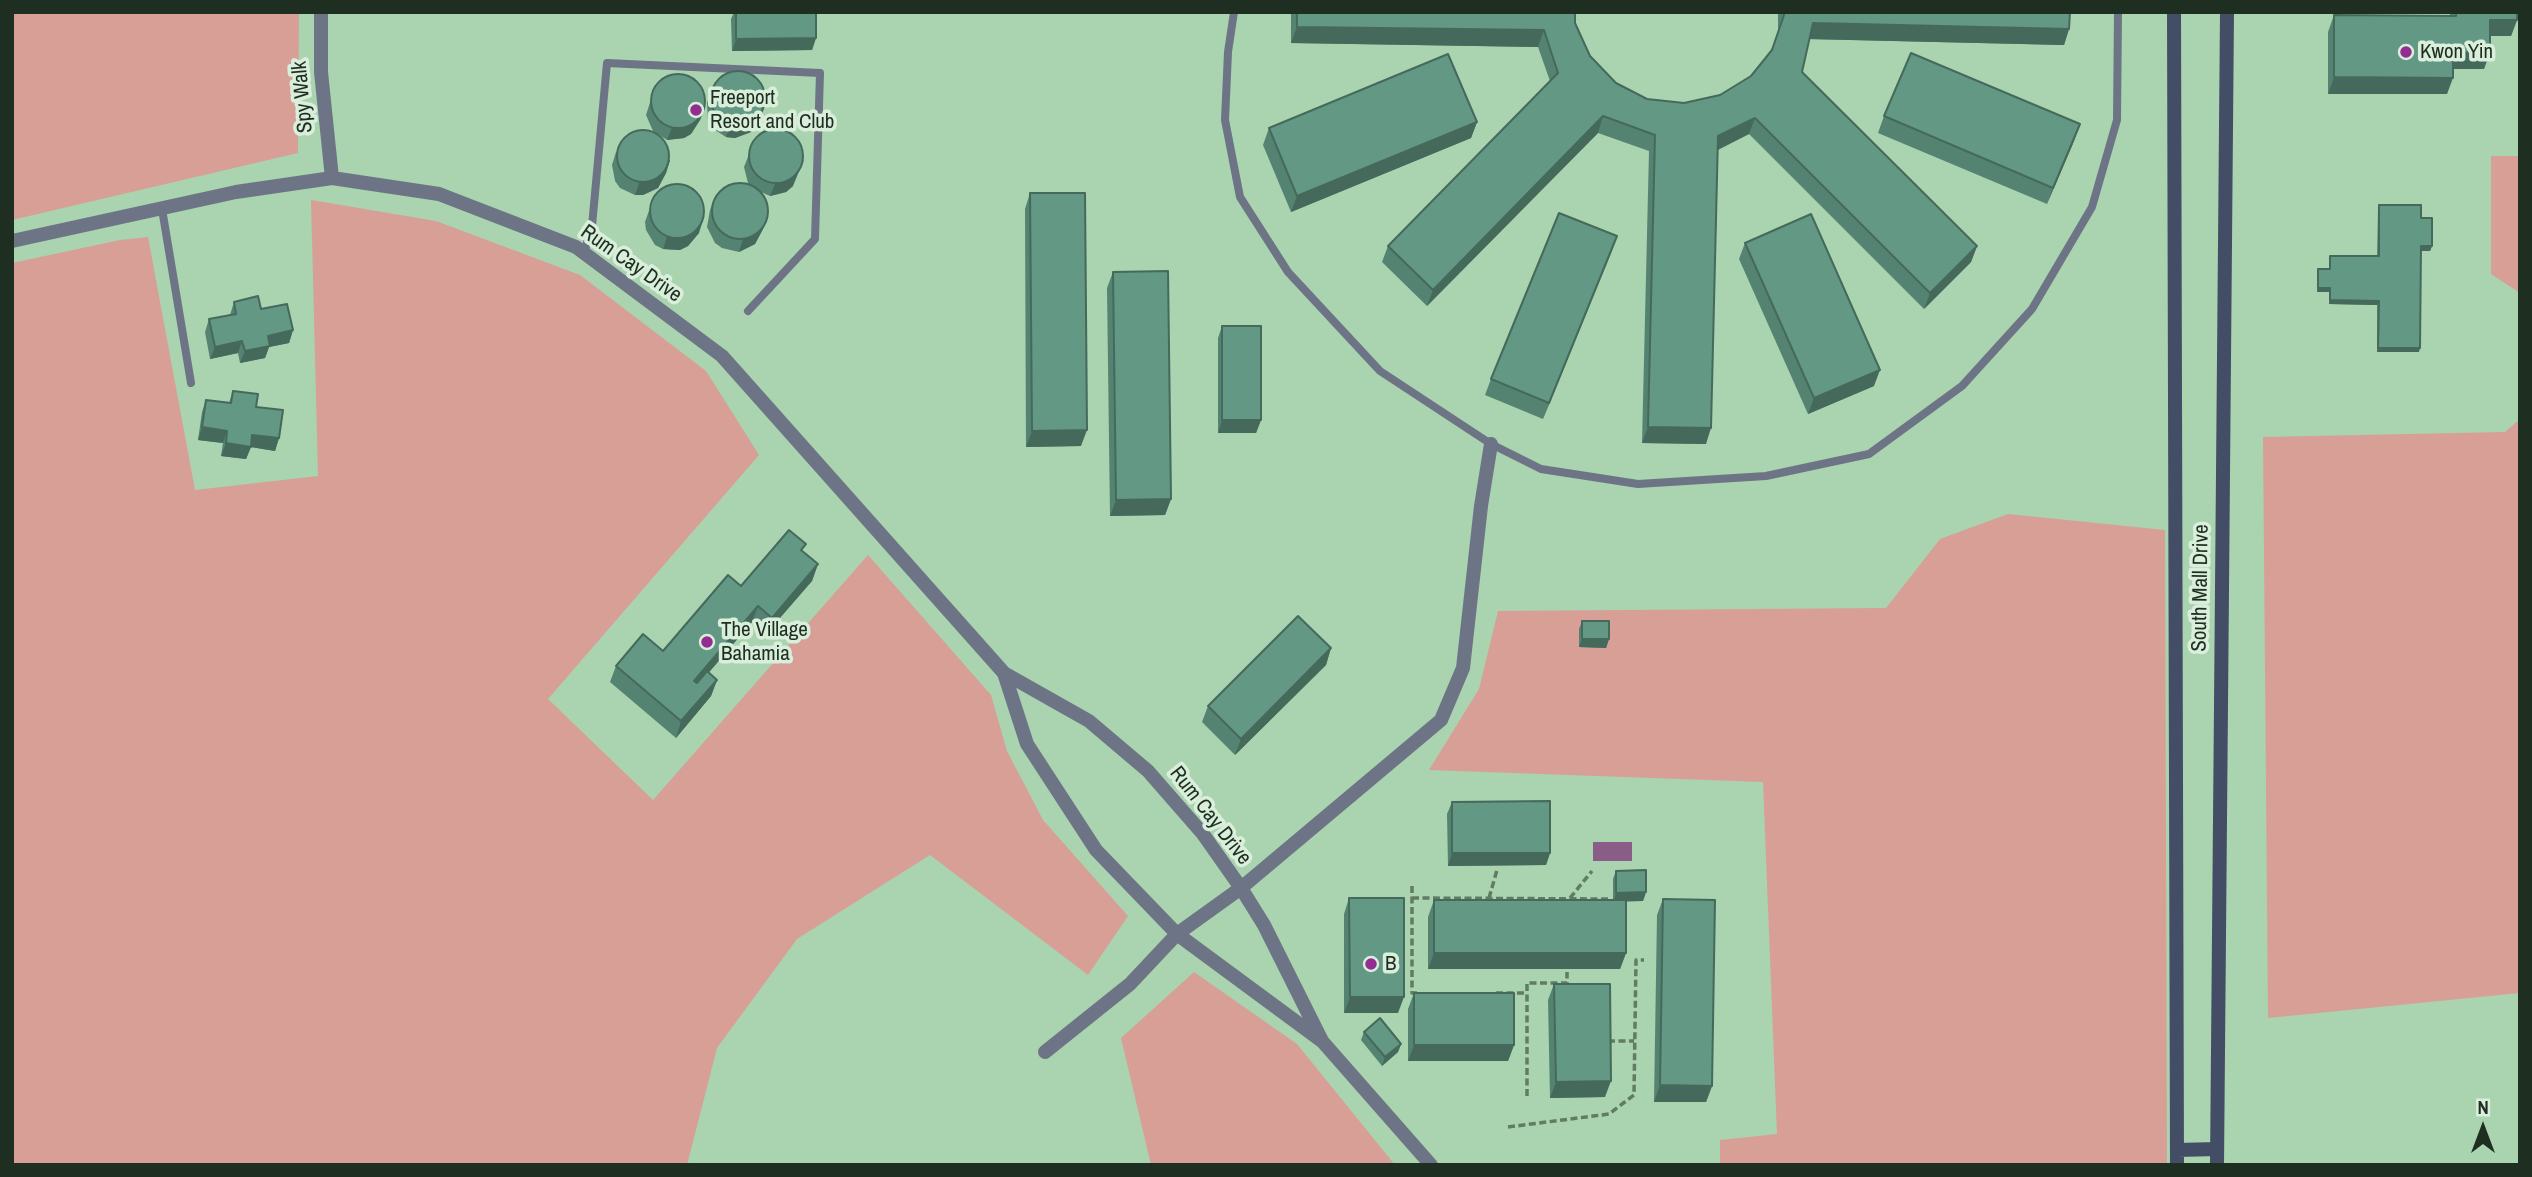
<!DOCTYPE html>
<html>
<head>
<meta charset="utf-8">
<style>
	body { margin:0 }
	#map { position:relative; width:2532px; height:1177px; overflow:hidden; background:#aad3af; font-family:"Archivo Narrow",sans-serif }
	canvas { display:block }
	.frame { position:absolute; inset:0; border:14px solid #1e2e20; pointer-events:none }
	.north { position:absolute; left:2448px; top:1093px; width:70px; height:70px; -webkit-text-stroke:5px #d9eedb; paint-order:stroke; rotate:0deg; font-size:19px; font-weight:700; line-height:28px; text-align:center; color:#1e2e20 }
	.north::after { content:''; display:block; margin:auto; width:24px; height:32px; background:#1e2e20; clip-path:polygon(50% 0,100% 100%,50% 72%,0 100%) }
</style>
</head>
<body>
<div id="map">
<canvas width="2532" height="1177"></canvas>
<div class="frame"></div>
<div class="north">N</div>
</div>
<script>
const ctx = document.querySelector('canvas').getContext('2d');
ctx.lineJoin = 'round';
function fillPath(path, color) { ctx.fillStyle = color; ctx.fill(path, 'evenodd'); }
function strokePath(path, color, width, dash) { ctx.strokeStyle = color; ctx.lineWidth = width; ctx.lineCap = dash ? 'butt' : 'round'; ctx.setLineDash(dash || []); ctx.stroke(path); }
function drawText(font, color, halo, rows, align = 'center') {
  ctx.font = font + ' "Archivo Narrow",sans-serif'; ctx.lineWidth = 7; ctx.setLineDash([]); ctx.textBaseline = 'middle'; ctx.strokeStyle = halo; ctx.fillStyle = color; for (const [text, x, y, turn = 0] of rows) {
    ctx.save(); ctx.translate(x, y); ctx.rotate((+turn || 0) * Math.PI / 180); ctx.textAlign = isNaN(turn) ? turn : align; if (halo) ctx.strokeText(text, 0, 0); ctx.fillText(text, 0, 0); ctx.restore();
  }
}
const green = new Path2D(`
	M12,12H299L298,153L12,220Z
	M2491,156H2520V293L2491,274Z
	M311,200L436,221L580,275L706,371L759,455L548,699L653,800L868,555L991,695L1007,751L1043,820L1128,916L1088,975L930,855L797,939L717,1048L687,1165H12V263L120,240L148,237L195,490L318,476Z
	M2520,419V993L2268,1018L2263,437L2505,432Z
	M2008,514L2165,530L2167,1165H1720V1140L1777,1134L1763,782L1429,770L1479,689L1498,611L1886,608L1940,539Z
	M1194,972L1297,1044L1395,1165H1151L1121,1038Z`);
const water = new Path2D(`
	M1593,842H1632V861H1593Z`);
const path = new Path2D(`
	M1412,886V993H1418
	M1412,898L1610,899
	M1489,898L1497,870
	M1570,898L1592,871
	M1496,993H1527
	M1608,1041H1634
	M1527,1096V983H1567V972
	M1508,1127L1609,1114L1634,1095L1636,960H1644`);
const lane = new Path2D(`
	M1234,12L1228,52L1225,120L1240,197L1288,272L1380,371L1491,444L1541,469L1638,484L1766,476L1869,454L1962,386L2032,309L2092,207L2117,120L2118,12
	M162,209L191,383
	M584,253L592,226L607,63L820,73L815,239L748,311`);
const street = new Path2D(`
	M321,12V72L332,178
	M12,241L236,192L332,178L439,194L576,247L722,356L1004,673L1089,721L1148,771L1203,834L1241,888L1264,925L1322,1041
	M1004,673L1027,744L1096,850L1177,934L1322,1041L1431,1165
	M1045,1052L1130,984L1177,934L1241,888L1441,720L1463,668L1481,506L1491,444`);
const secondary = new Path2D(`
	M2174,12L2177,1165
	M2177,1150L2217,1149
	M2217,1165L2227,12`);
const wall = new Path2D(`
	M734,12H816V38L812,50L732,51L731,19Z
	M1291,12H1575V23L1590,56L1616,83L1647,99L1684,103L1720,95L1751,76L1771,50L1778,31V12H2070L2069,29L2064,45L1809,39L1802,72L1977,246L1971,262L1924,309L1749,134L1718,150L1706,444L1642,443L1649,151L1598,133L1427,306L1382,262L1388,246L1550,81L1538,47L1291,43Z
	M2450,12H2517V20L2511,36H2490L2484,69H2453L2447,94H2328V32L2334,15L2450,16Z
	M655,87L705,107L700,120L691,134L684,138L667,140L653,131L646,115Z
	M711,91L765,106L760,118L751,132L735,138L726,137L712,128L708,120L707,103Z
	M1884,116L2074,141L2047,204L1878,133Z
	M1477,122L1471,138L1291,212L1263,145L1269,128Z
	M755,139L793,186L786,192L770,196L761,192L763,229L755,244L739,252L722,248L715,243L707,227L710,210L715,197L751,186L748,183L744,167Z
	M616,152L670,160L666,173L658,188L643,195H635L620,188L615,181L612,165Z
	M1030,193L1081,446L1026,447L1025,209Z
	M655,194L699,233L688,246L680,250L663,249L655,245L646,230L645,222Z
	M2379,205L2421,218L2432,246L2430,251H2421L2419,352H2377V305L2329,304V292H2317V273L2318,269H2329V260L2330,256H2377L2378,209Z
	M1617,236L1543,419L1485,395L1491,379Z
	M1745,243L1874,386L1808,414L1739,259Z
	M1113,272L1171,499L1165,515L1110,516L1107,288Z
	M234,302L261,309L293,330L289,343L269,347L265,358L240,363L238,353L210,359L205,332L209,319L230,315Z
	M1222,326L1261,420L1256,433H1218V338Z
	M233,391L256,407L279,438L275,451L251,447L246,459L221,456L223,443L198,440L202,412L206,400L229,403Z
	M804,552L818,564L812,581L766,634L752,622L708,673L717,680L711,696L676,738L610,682L616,666L663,651L741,586Z
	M1582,621L1609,639L1606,648L1579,647V629Z
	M1331,648L1326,665L1235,755L1202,722L1208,706Z
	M1452,802L1550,853L1546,865L1448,866L1447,814Z
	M1616,871L1646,892L1643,901H1626V953L1620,969H1428V917L1434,900H1613V879Z
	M1349,898L1398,1013H1344V914Z
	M1663,899L1712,1086L1706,1102H1654L1657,915Z
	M1554,984L1605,1097L1550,1098L1548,1000Z
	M1414,993L1514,1045L1508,1061H1408V1009Z
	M1364,1032L1401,1044L1398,1052L1382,1066L1361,1040Z`);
const shadedWall = new Path2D(`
	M2490,20H2517L2511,36H2484Z
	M1813,23L2069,29L2064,45L1807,39Z
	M1297,27L1544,30L1538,47L1291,43Z
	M816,38L812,50L732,51L736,39Z
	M2453,52L2490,53L2484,69H2447Z
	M2334,77L2453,78L2447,94H2328Z
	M765,106L760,118L751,132L735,138L726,137L730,125Z
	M705,107L700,120L691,134L684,138L667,140L672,127Z
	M1603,116L1598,133L1427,306L1433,290Z
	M1755,118L1749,134L1713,152L1718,136Z
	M1477,122L1471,138L1291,212L1297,196Z
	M2080,124L2074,141L2047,204L2053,188Z
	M804,159L793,186L786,192L770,196L775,184Z
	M670,160L666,173L658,188L643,195H635L639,183Z
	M768,217L763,229L755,244L739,252L743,239Z
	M703,220L699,233L688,246L680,250L663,249L667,237Z
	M1617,236L1611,253L1543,419L1549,403Z
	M1977,246L1971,262L1924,309L1930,293Z
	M2421,246H2432L2430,251H2419Z
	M2318,288H2330L2329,292H2317Z
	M2330,300L2379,301L2377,305L2329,304Z
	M293,330L289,343L269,347L265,358L240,363L245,351L268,336Z
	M242,341L238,353L210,359L215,347Z
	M2378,348H2420L2419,352H2377Z
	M1880,370L1874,386L1808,414L1814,398Z
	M1222,420H1261L1256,433H1218Z
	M202,427L227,431L223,443L198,440Z
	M1648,427L1711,428L1706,444L1642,443Z
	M1087,430L1081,446L1026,447L1032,431Z
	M252,435L279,438L275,451L251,447L246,459L221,456L226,443Z
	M1171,499L1165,515L1110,516L1116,500Z
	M818,564L812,581L766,634L772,618Z
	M758,606L752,622L688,697L694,681Z
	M1582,639H1609L1606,648L1579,647Z
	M1331,648L1326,665L1235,755L1241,739Z
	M717,680L711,696L676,738L681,721Z
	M1452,853H1550L1546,865L1448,866Z
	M1646,892L1643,901L1613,902L1616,893Z
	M1434,953H1626L1620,969H1428Z
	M1350,997H1404L1398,1013H1344Z
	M1401,1044L1398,1052L1382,1066L1385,1057Z
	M1414,1045H1514L1508,1061H1408Z
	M1611,1081L1605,1097L1550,1098L1556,1082Z
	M1660,1085L1712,1086L1706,1102H1654Z`);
const building = new Path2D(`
	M736,12H816V38L736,39Z
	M1297,12H1575V23L1590,56L1616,83L1647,99L1684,103L1720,95L1751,76L1772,50L1784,15V12H2070L2069,29L1813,23L1802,72L1977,246L1930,293L1755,118L1718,136L1711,428L1648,427L1655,135L1603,116L1433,290L1388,246L1558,73L1544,30L1297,27Z
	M2456,12H2517V20H2490V53L2453,52V78L2334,77V15L2456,16Z
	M1911,53L2080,124L2053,188L1884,116Z
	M1448,54L1477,122L1297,196L1269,128Z
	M711 98a27 27 0 1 1 54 0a27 27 0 1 1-54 0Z
	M651 101a27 27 0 1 1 54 0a27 27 0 1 1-54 0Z
	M749 156a27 27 0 1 1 54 0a27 27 0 1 1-54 0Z
	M617 156a26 26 0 1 1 52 0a26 26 0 1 1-52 0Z
	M712 211a28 28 0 1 1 56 0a28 28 0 1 1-56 0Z
	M650 211a27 27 0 1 1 54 0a27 27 0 1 1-54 0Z
	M1030,193H1085L1087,430L1032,431Z
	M2379,205H2421V218H2432V246H2421L2420,348H2378L2379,301L2330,300V288H2318V269H2330V256H2379Z
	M1559,213L1617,236L1549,403L1491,379Z
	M1811,214L1880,370L1814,398L1745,243Z
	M1168,271L1171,499L1116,500L1113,272Z
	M258,296L261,309L287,304L293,330L268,336L270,346L245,351L242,341L215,347L209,319L236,314L234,302Z
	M1222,326H1261V420H1222Z
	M233,391L258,394L256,407L283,410L279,438L252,435L251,447L226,443L227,431L202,427L206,400L231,403Z
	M789,530L806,544L801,550L818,564L772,618L758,606L694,681L697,683L707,671L717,680L681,721L616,666L643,634L663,651L728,575L741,586Z
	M1298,616L1331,648L1241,739L1208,706Z
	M1582,621H1609V639H1582Z
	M1550,801V853H1452V802Z
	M1646,870V892L1616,893V871Z
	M1349,898H1404V997H1350Z
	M1663,899L1715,900L1712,1086L1660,1085Z
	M1434,900H1626V953H1434Z
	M1554,984H1610L1611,1081L1556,1082Z
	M1414,993H1514V1045H1414Z
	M1380,1018L1401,1044L1385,1057L1364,1032Z`);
const markers = [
	[2406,52,7,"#932d92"],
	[696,110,7,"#932d92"],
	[707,642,7,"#932d92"],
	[1371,964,7,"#932d92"]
];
const poiNames = [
	["Kwon Yin",2420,52],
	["Freeport",710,98],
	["Resort and Club",710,122],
	["The Village",721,630],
	["Bahamia",721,654],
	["B",1385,964]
];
const streetNames = [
	["Spy Walk",303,97,-95],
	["Rum Cay Drive",631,264,35],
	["South Mall Drive",2201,588,-89],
	["Rum Cay Drive",1210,816,52]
];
fillPath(green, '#d89f97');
fillPath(water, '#8a5d88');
strokePath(path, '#607c63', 3.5, [7, 3.5]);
strokePath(lane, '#6d7486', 8);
strokePath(street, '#6d7486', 14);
strokePath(secondary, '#434d66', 14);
fillPath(wall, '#548372');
fillPath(shadedWall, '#456a5c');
fillPath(building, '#629884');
strokePath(building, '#456a5c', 2);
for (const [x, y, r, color] of markers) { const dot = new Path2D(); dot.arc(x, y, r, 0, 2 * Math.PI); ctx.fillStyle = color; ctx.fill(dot); strokePath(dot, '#d9eedb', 2.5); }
drawText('21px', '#1e2e20', '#d9eedb', poiNames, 'left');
drawText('21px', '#1e2e20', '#d9eedb', streetNames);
</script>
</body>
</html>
